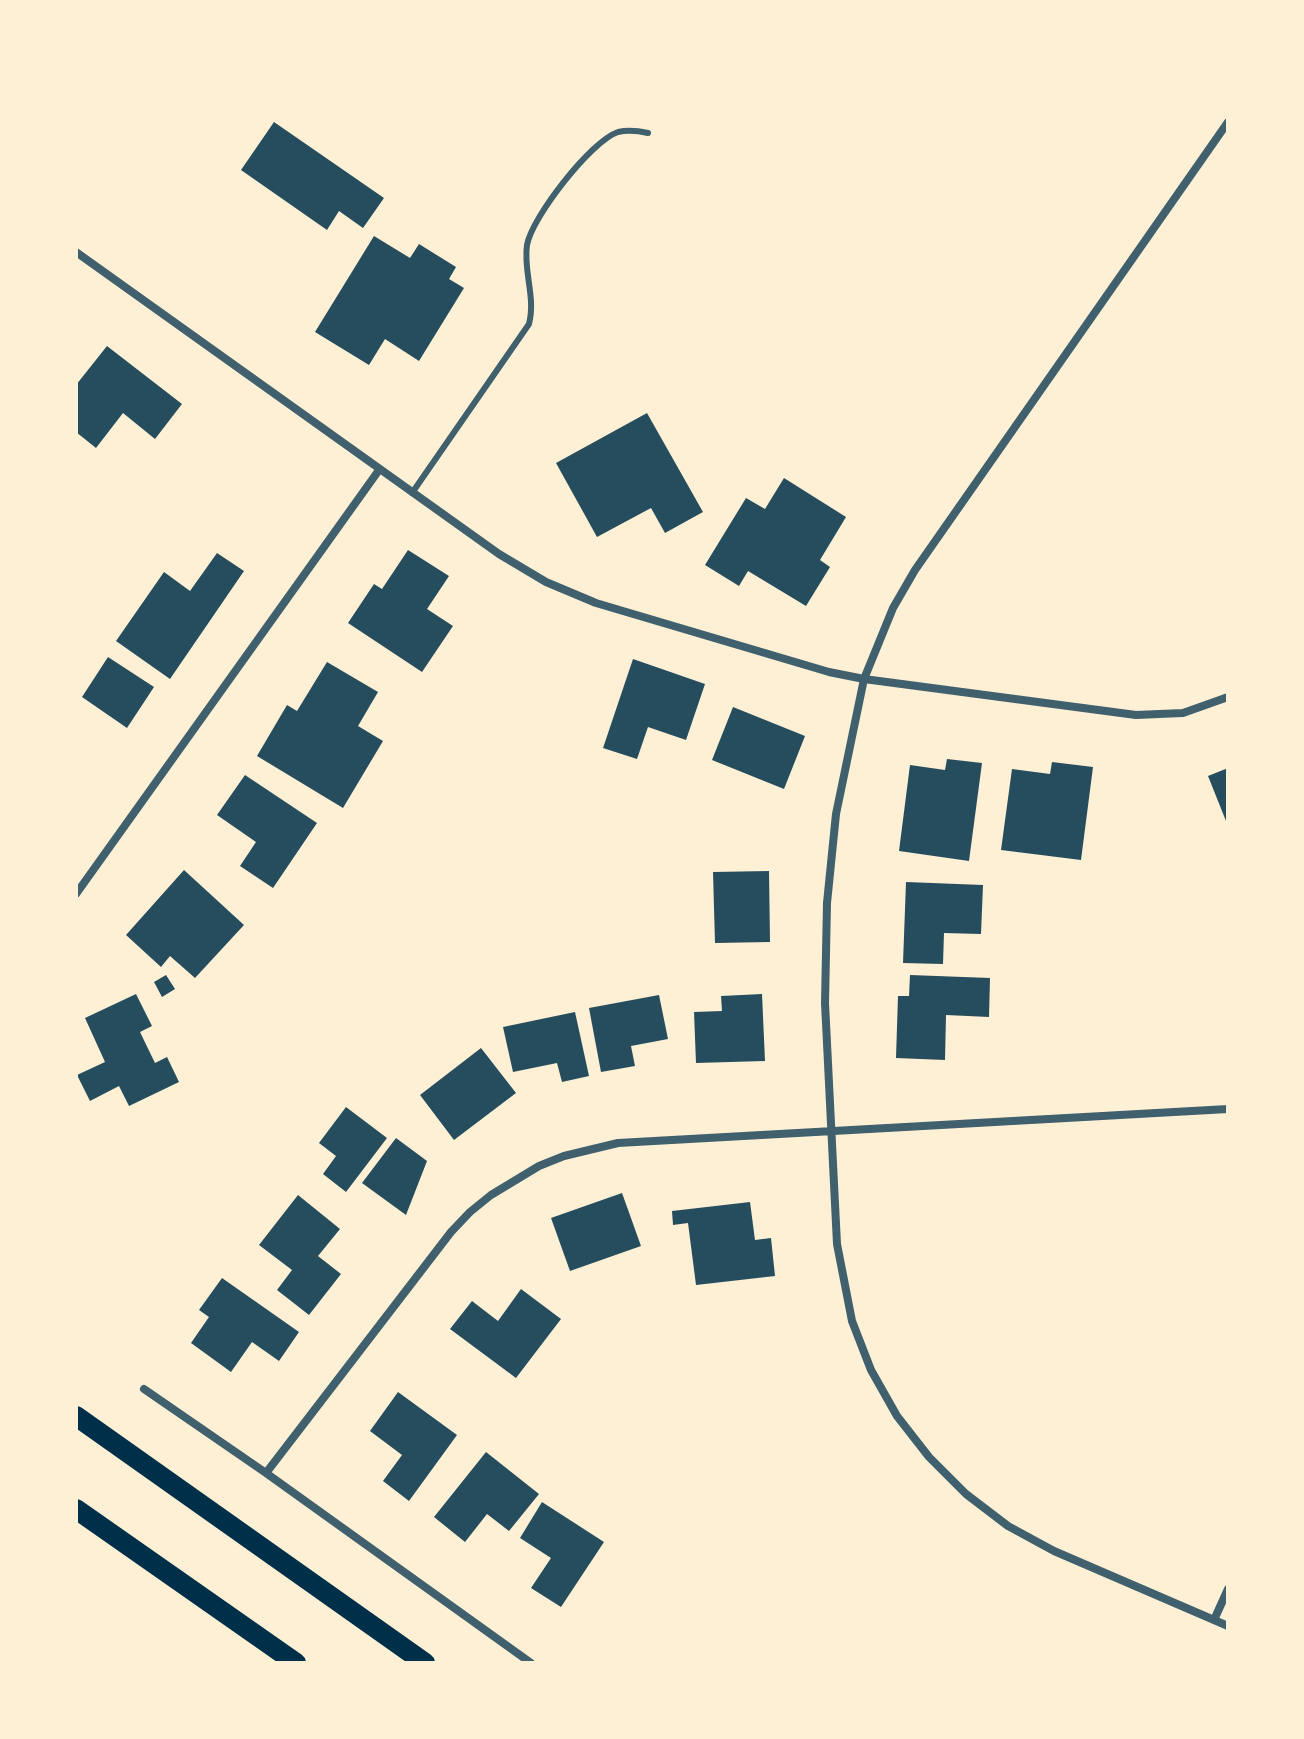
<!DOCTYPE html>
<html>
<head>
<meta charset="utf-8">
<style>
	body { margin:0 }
	#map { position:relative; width:1304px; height:1739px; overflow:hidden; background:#fdf0d5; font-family:"PT Sans Narrow",sans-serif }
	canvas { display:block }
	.frame { position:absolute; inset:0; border:78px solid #fdf0d5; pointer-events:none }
</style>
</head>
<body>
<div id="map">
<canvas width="1304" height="1739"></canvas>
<div class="frame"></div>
</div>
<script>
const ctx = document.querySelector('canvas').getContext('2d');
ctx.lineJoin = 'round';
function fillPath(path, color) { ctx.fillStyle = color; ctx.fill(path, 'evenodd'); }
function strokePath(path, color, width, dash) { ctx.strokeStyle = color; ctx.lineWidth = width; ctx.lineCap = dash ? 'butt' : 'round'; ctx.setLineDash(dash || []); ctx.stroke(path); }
const building = new Path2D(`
	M274,122L384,198L363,228L339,211L327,230L241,170Z
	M374,236L410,258L419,244L456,267L449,279L464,288L419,361L385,339L369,365L315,332Z
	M107,346L182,404L155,439L123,413L96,448L76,432V385Z
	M647,413L703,512L665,533L651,508L597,537L556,463Z
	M784,478L846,517L820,560L830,567L806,606L748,571L739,586L705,565L746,498L765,509Z
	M408,550L449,576L427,609L453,626L422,672L348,623L374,584L382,589Z
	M217,553L244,571L170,679L116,641L164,572L190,591Z
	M108,657L154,687L127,728L82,697Z
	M633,659L705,684L686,740L648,727L637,759L603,748Z
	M327,662L378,692L358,726L383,741L343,808L257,756L287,705L297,711Z
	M733,707L805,736L784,789L712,760Z
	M947,759L982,763L969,861L899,851L910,765L945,770Z
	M1052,762L1093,767L1081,860L1001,850L1012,769L1050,774Z
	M1228,768V826L1208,776Z
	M245,775L317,823L273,888L240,866L256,842L217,815Z
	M184,870L244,925L195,978L170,956L161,967L126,935Z
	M769,871L770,942L715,943L713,872Z
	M906,882L983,885L981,934L944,933L943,964L903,963Z
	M166,975L175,989L162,997L154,982Z
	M910,975L990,978L989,1017L946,1015L945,1060L896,1058L898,996H909Z
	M136,994L152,1026L140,1032L155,1063L167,1057L179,1082L129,1106L119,1086L90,1101L77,1075L105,1062L85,1018Z
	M762,994L765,1061L696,1063L694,1012L722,1011L721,996Z
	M659,995L668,1039L631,1046L635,1066L601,1072L589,1008Z
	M575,1012L589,1076L562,1082L557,1063L513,1072L503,1027Z
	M481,1048L516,1093L454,1140L420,1095Z
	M346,1107L387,1138L346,1192L323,1174L336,1156L319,1143Z
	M396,1138L427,1161L406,1215L362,1183Z
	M622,1193L641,1246L570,1271L551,1218Z
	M298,1195L340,1229L318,1256L341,1274L309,1315L277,1290L292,1270L259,1245Z
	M750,1202L755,1240L771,1238L775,1276L696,1285L688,1223L673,1225L672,1211Z
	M222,1278L299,1332L279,1361L252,1342L231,1372L191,1343L209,1317L199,1310Z
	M521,1289L561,1319L516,1378L450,1329L472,1301L498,1321Z
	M398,1392L457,1435L409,1501L383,1481L402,1455L370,1431Z
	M486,1452L539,1494L509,1531L487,1514L465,1542L434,1517Z
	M542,1502L604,1542L561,1607L531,1588L551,1558L520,1538Z`);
const service = new Path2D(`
	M412,493L529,324C536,297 523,271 527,245C532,217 591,141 618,132C627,130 639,131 648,133`);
const minor = new Path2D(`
	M1228,122L915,570L893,608L864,679L836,814L827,903L825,1003L837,1244L852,1321L871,1370L897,1416L929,1457L966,1494L1008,1526L1054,1551L1228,1626
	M76,252L499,554L546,582L596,603L829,672L864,679L1136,715L1183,713L1228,697
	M76,894L379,470
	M144,1389L266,1473L451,1232L470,1212L491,1195L539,1166L564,1156L618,1143L1228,1109
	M266,1473L531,1663
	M1214,1620L1228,1589`);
const primary = new Path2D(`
	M76,1416L425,1663
	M76,1509L296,1663`);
fillPath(building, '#264d5e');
strokePath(service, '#3f606c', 6);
strokePath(minor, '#3f606c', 8);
strokePath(primary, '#003049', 20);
</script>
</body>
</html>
